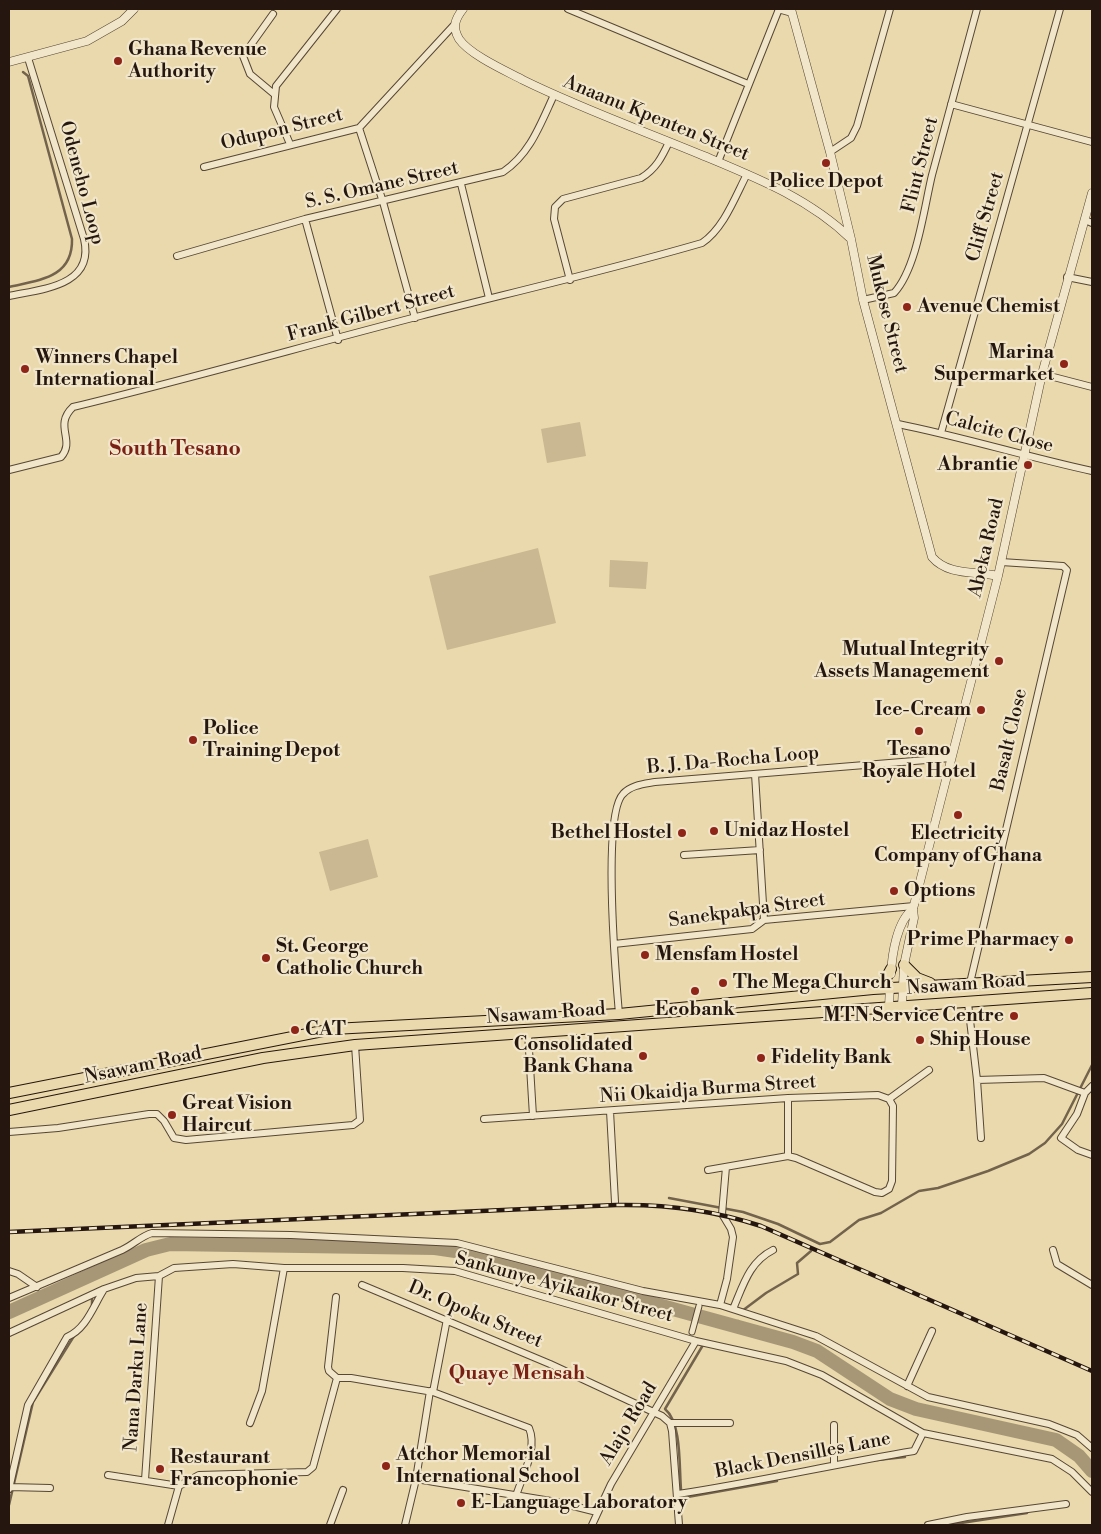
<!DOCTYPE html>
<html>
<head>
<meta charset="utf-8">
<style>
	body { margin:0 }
	#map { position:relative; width:1101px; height:1534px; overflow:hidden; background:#ead9ac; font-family:"Libre Bodoni",serif }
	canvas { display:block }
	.frame { position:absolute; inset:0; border:10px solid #25160f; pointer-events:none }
</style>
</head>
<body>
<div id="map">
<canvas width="1101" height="1534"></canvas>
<div class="frame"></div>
</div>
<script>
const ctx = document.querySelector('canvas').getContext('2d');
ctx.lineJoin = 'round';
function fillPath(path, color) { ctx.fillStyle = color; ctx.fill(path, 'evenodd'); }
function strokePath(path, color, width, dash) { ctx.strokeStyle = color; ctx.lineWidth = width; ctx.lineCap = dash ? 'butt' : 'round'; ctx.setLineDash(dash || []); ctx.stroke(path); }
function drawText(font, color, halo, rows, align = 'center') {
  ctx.font = font + ' "Libre Bodoni",serif'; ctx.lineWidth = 4.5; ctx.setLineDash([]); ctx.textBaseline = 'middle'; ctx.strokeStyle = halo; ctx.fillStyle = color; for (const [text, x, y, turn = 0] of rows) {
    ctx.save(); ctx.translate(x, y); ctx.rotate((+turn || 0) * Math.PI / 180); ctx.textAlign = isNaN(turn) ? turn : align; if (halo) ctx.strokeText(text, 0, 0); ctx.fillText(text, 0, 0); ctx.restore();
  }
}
const green = new Path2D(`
	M580,422L586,456L547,463L541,429Z
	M538,548L556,623L447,650L429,576Z
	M610,560L648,562L646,589L609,587Z
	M368,839L378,877L330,891L319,852Z`);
const stream = new Path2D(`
	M9,287C39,280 73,278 72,239L28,76L23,72
	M669,1198L743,1212L778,1224L820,1244L830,1242L859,1220L881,1213L919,1191L938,1188L988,1171L1029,1154L1045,1143L1062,1124L1092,1065
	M92,1299V1305
	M742,1311L766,1293L798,1274L797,1263L811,1251
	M736,1328L738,1321
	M877,1460L905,1457
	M681,1489C679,1467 682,1423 665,1409L703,1345
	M682,1498L777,1481
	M9,1505L33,1402L74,1336
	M948,1525L1027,1513`);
const river = new Path2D(`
	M9,1312L146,1250L170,1244L435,1248L469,1253L793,1342L817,1351L890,1399L916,1409L1056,1440L1079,1456L1092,1471`);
const pedestrian = new Path2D(`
	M692,1332L699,1306`);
const minor = new Path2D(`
	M568,9L748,84
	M778,9L792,13
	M273,14L243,56L250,74L274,94
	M951,104L1092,142
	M359,128L383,202L415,318
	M290,144L274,107L276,86L337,9
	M830,152L851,138L857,126L890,9
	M718,162L779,9
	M204,167L359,128L454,25
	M461,184L489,298
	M305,219L338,340
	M1085,220L1092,223
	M177,256L305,219L503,172C530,154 540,125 554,95
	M1067,277L1092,282
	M570,280L554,219L555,207L563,199L641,178C656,169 662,157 669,142
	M9,296C42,289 95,286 84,239L28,58
	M863,300L894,293C917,268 924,208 932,175C947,119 962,64 977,9
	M1042,374L1092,387
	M898,424C963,437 1027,457 1092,471
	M941,433L1060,9
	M9,470L61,457C76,440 53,426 73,407C189,379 304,346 420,316C514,292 609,270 702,243C724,228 735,197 747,174
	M755,774L764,920
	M684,855L760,850
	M614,944L752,929L764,920L914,906
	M970,983L1067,570L1063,566L1001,562
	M968,1003L977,1080L981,1138
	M619,1014C616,979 602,815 623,794C631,785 644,784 655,782L951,758
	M528,1033L533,1116
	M977,1080L1044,1078L1085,1093
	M1092,1086L1085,1093L1077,1114L1061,1138L1078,1150L1092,1155
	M889,1099L929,1070
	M610,1111L615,1202
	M484,1119L788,1098L878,1095L889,1099L893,1106L892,1181L889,1189L882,1193L875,1192L796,1158L788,1156L708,1170
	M9,1132L58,1128L149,1114H157L164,1121L174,1138L186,1140L353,1125L360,1120L355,1045
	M788,1156V1098
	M1053,1250L1057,1264L1092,1285
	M9,1271L18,1274L37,1287
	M362,1285L550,1364L662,1416L670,1423L672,1431L679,1525
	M336,1297L328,1367L329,1371L337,1378
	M9,1298L122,1250C133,1245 141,1236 152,1233L291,1235L457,1243L643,1291L720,1305L816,1336L928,1397L1049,1424L1077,1435L1092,1448
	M720,1305L727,1279L733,1237L731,1229L722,1214L726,1167
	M733,1309C743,1286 749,1262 773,1250
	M9,1333L104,1289L136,1278L159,1276L174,1268L233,1264L284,1268H403L455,1271L696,1341L786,1361L822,1375L923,1433L1052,1459L1072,1472L1092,1492
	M907,1386L932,1331
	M433,1392L447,1319
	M250,1423L262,1391L284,1268
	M670,1423H730
	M834,1464V1425
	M108,1475L179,1486
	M416,1479L557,1502L597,1512
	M145,1480L159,1276
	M9,1487L50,1488
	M9,1489L28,1405L67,1337C86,1329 93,1307 103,1291
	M678,1494C757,1482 835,1464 914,1451L923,1433
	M168,1525L179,1486L199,1475L307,1472L313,1467L337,1378H351L433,1392L529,1428C538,1449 522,1476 516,1496
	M330,1525L343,1490
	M405,1525L416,1479L430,1391
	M592,1525L611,1484L696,1341
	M928,1525L967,1517L1066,1504`);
const tertiary = new Path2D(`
	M463,9C455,19 452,27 459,39C470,55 506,71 523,80C582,109 644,131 704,156C757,178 810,199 851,239
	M791,9L830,152L851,239L863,300L932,557C948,576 976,571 998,576
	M9,62L87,41L122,21L134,9
	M891,974C892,954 897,921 913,909
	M902,1006L904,965L914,918L913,909L998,576L1042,374L1092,193
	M889,1007L890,985`);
const trunk = new Path2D(`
	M904,965L917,978L930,983
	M874,989L883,984L891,969
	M9,1093L333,1029L619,1014L873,989L1092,977
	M9,1110L263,1058L355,1045L1092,993`);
const rail = new Path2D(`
	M9,1232L616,1205C666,1204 713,1210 761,1226L1092,1371`);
const markers = [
	[118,61,5,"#8f2418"],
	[826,163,5,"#8f2418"],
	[907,307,5,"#8f2418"],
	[1064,364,5,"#8f2418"],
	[25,369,5,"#8f2418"],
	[1028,465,5,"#8f2418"],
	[999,661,5,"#8f2418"],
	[981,710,5,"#8f2418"],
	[919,731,5,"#8f2418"],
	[193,740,5,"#8f2418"],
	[958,815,5,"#8f2418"],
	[714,831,5,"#8f2418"],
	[682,833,5,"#8f2418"],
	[894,891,5,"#8f2418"],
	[1069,940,5,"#8f2418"],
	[645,955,5,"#8f2418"],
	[266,958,5,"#8f2418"],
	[723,983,5,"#8f2418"],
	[695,991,5,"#8f2418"],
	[1014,1016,5,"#8f2418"],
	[295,1030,5,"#8f2418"],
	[920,1040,5,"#8f2418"],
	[643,1056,5,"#8f2418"],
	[761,1058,5,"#8f2418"],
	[172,1115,5,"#8f2418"],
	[386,1466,5,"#8f2418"],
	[160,1469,5,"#8f2418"],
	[461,1503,5,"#8f2418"]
];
const poiNames = [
	["Ghana Revenue",128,50],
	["Authority",128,72],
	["Police Depot",826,182,"center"],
	["Avenue Chemist",917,307],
	["Marina",1054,353,"right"],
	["Supermarket",1054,375,"right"],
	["Winners Chapel",35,358],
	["International",35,380],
	["Abrantie",1018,465,"right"],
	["Mutual Integrity",989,650,"right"],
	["Assets Management",989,672,"right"],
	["Ice-Cream",971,710,"right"],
	["Police",203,729],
	["Training Depot",203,751],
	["Tesano",919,750,"center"],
	["Royale Hotel",919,772,"center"],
	["Unidaz Hostel",724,831],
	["Bethel Hostel",672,833,"right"],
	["Electricity",958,834,"center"],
	["Company of Ghana",958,856,"center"],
	["Options",904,891],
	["Prime Pharmacy",1059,940,"right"],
	["St. George",276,947],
	["Catholic Church",276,969],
	["Mensfam Hostel",655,955],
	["The Mega Church",733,983],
	["Ecobank",695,1010,"center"],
	["MTN Service Centre",1004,1016,"right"],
	["CAT",305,1030],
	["Ship House",930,1040],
	["Consolidated",633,1045,"right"],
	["Bank Ghana",633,1067,"right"],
	["Fidelity Bank",771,1058],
	["Great Vision",182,1104],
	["Haircut",182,1126],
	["Atchor Memorial",396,1455],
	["International School",396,1477],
	["Restaurant",170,1458],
	["Francophonie",170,1480],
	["E-Language Laboratory",471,1503]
];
const streetNames = [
	["Anaanu Kpenten Street",656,119,22],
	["Odupon Street",282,130,-14],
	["Flint Street",921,165,-76],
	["Odeneho Loop",81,183,75],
	["S. S. Omane Street",382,186,-13],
	["Cliff Street",986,217,-74],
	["Frank Gilbert Street",371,314,-15],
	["Mukose Street",886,314,76],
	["Calcite Close",999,433,15],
	["Abeka Road",987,548,-77],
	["Basalt Close",1010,740,-77],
	["B. J. Da-Rocha Loop",733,761,-5],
	["Sanekpakpa Street",747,911,-8],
	["Nsawam Road",966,985,-4],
	["Nsawam Road",546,1014,-4],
	["Nsawam Road",143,1066,-12],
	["Nii Okaidja Burma Street",708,1090,-4],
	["Sankunye Ayikaikor Street",564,1288,15],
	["Dr. Opoku Street",475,1315,23],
	["Nana Darku Lane",137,1377,-86],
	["Alajo Road",629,1424,-59],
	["Black Densilles Lane",803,1456,-11]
];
const neighbourhoodNames = [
	["Quaye Mensah",517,1374]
];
const quarterNames = [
	["South Tesano",175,450]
];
fillPath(green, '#c9b891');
strokePath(stream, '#73634d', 2.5);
strokePath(river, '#a79777', 14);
strokePath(pedestrian, '#564736', 7);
strokePath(minor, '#564736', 8);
strokePath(tertiary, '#564736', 9);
strokePath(trunk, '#25160f', 12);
strokePath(pedestrian, '#f1e6c9', 5);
strokePath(minor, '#f1e6c9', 6);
strokePath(tertiary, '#f1e6c9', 8);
strokePath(trunk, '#ead9ac', 10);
strokePath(rail, '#25160f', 4.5);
strokePath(rail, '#f1e6c9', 2.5, [8]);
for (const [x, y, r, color] of markers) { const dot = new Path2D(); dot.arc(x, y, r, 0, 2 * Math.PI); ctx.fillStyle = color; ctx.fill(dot); strokePath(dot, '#f1e6c9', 2); }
drawText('bold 19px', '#25160f', '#f1e6c9', poiNames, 'left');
drawText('19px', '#25160f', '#f1e6c9', streetNames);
drawText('bold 20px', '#7a1f14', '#f1e6c9', neighbourhoodNames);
drawText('bold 21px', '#7a1f14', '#f1e6c9', quarterNames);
</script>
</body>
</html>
